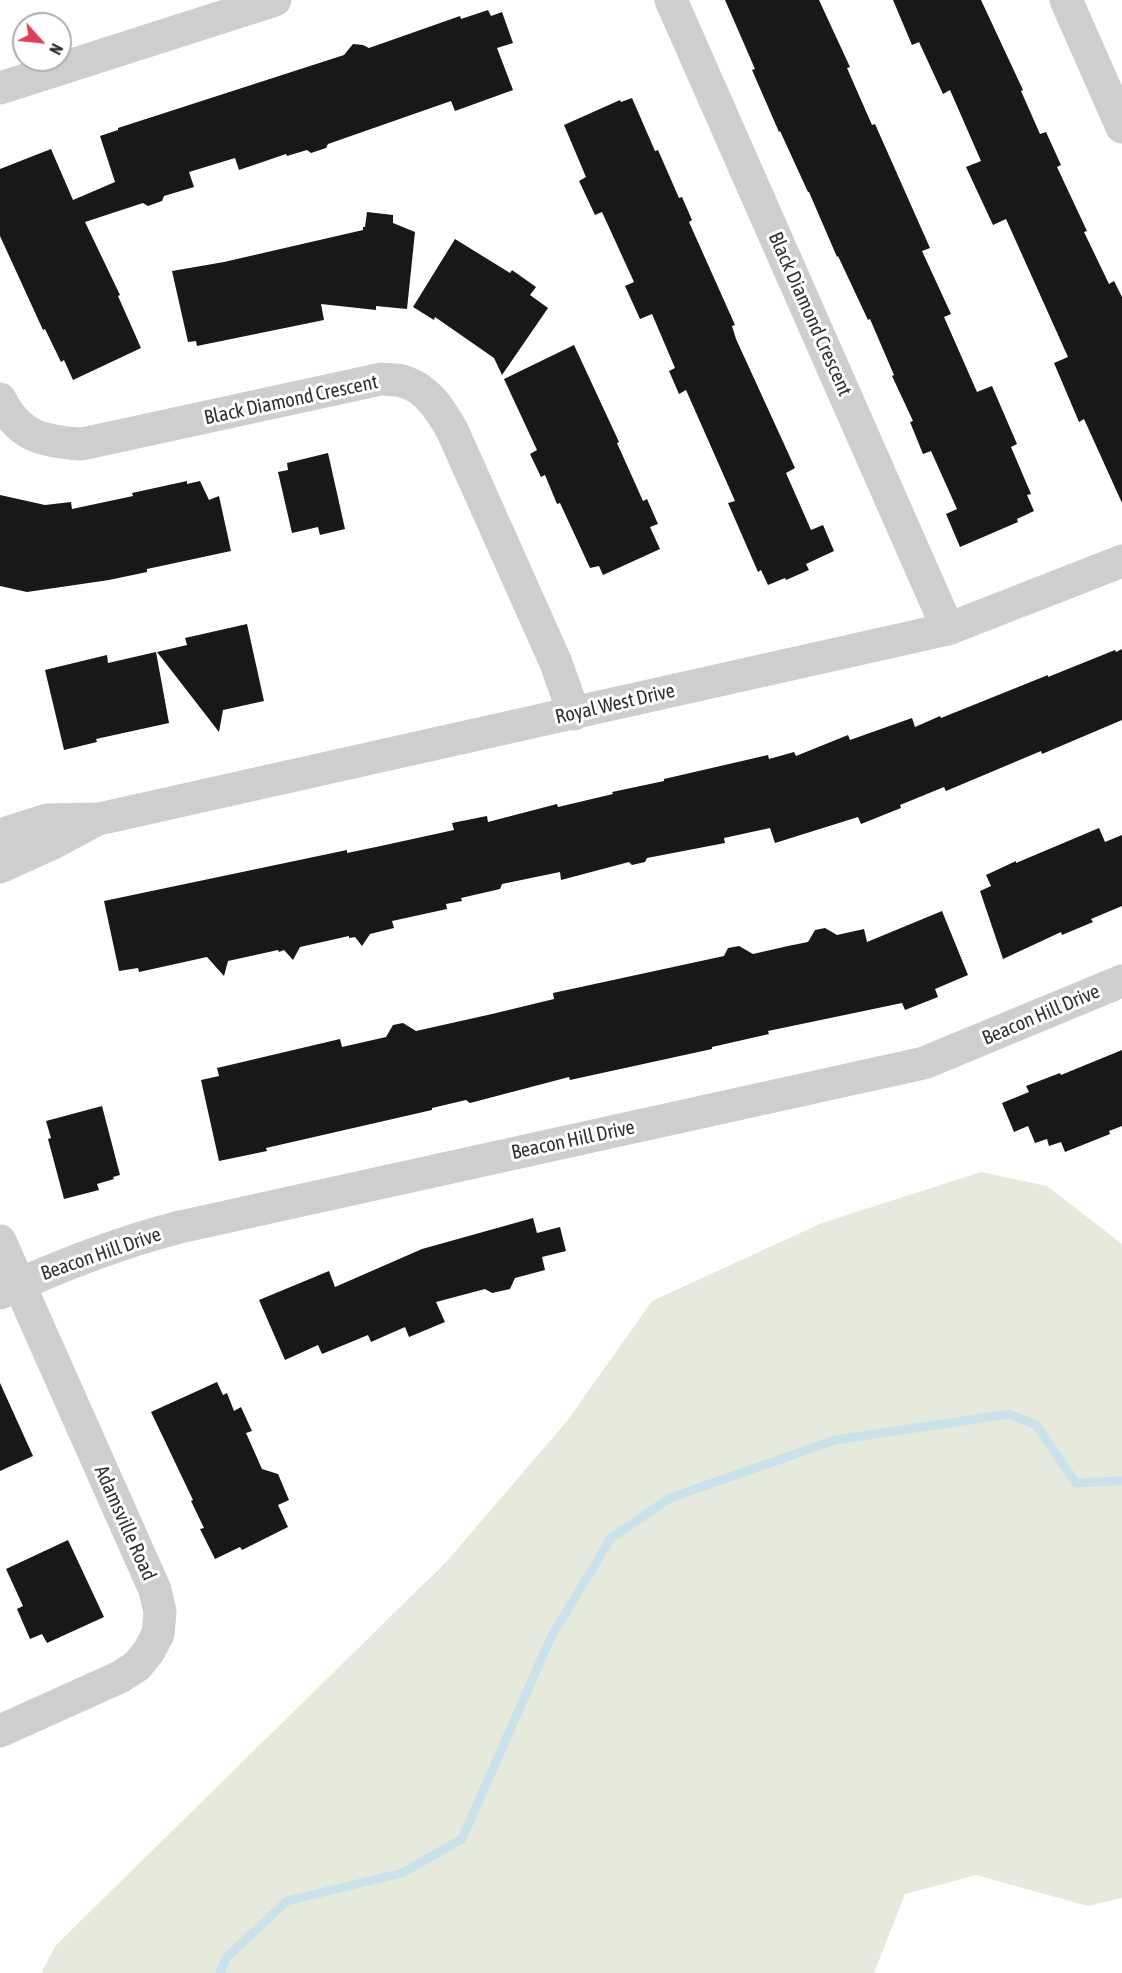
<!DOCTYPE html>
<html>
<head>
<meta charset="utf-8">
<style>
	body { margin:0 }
	#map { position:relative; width:1122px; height:1973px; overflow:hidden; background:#fff; font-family:"Asap Condensed",sans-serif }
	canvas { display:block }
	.north { position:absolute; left:12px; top:12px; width:60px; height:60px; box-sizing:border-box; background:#fff; border:2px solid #adadad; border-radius:50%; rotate:117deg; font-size:16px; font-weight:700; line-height:24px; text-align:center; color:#313131 }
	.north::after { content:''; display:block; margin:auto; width:21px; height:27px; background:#db405b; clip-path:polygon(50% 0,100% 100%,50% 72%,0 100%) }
</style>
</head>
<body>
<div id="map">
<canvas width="1122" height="1973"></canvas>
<div class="north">N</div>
</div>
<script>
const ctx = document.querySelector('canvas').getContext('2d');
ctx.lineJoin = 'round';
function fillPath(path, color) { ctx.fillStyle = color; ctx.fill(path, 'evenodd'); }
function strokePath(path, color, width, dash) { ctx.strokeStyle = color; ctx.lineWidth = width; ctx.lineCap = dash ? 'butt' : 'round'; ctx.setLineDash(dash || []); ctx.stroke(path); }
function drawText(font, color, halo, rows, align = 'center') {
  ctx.font = font + ' "Asap Condensed",sans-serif'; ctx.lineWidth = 6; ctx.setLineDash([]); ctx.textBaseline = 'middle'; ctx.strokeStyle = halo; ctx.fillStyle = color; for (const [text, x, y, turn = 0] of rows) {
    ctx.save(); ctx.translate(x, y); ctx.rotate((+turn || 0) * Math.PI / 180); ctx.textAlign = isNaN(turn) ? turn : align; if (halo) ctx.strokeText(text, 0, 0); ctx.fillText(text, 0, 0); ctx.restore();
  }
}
const green = new Path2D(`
	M981,1172L1047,1186L1122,1244V1898L1088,1906L976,1875L905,1894L874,1973H41L56,1945L447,1561L567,1421L652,1301L822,1223Z`);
const stream = new Path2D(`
	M220,1973L226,1958L287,1901L402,1873L462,1839L551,1637L611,1538L670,1498L835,1440L1009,1414L1036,1425L1076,1483L1122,1481`);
const building = new Path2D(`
	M725,0H819L850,67L847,68L872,125L875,124L930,248L922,251L951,314L944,317L977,392L992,386L1017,444L1011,447L1031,494L1027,495L1034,511L1017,519L1018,522L960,547L946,514L957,509L931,451L923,454L910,422L913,421L892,376L894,375L870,319L868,320L838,256L837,257L809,192H808L780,131L779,132L752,70L755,69Z
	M893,0H981L1023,90L1021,91L1040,134L1046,132L1061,165L1057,167L1087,231L1084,232L1109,284L1114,281L1122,297V503L1084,419L1079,422L1054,363L1068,357L1006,219L993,225L966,167L981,161L950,90L943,94L919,42L912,45Z
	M488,10L491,16L502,12L513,43L497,48L513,90L455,111L451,101L328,144L326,148L311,153L307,150L287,156L286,154L239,170L235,158L189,172L194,187L164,196L162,201L148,206L143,203L85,222L120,295L118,296L141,348L73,380L64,360L61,362L45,329L43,330L0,236V169L51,149L73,200L115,182L100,136L118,130V128L344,55L353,44L363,45L369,48L460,16L461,19Z
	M632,98L655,151L658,150L679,198L682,197L692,220L689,222L735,325L732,326L736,339L795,468L786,473L811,530L823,525L834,551L806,564L809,570L786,580L785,578L768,585L761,570L758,572L728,503L735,501L686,390L679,394L669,371L675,368L652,314L640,319L625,286L634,282L602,212L595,215L579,181L586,177L564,125L620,100L621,102Z
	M367,212L393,215V223L415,232L407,309L376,306V310L321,304L324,320L197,346L196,341L188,342L172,271L224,262L363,230V227H365Z
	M455,239L510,273L512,270L536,287L530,295L548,308L502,375L494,358L435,317L434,320L413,307Z
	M574,345L619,442L617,443L643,501L647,499L658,524L650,527L660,549L603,575L599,566L590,568L560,503L557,504L545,475L541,477L530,454L537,450L504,379Z
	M328,453L345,529L320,535L318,527L292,533L278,472L288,470L287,463Z
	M187,481V484L200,481L209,500L219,496L231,551L147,569V572L109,580L27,592L0,586V495L45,505L71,502L72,509L133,496L132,493Z
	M247,624L264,701L223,710L219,732L157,652L187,645L185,638Z
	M1122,649V720L1042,754L1041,751L946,791L944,787L900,805L901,808L861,824L858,817L775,843L770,828L724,838L725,843L647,858L645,862L632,865L629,862L561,880L560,872L502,884L500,889L461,898L462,901L446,904L447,909L392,921L394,928L370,934L362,946L355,937L349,938V936L300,947L293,960L284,950L279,952L278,950L228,961L224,976L207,957L139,972L138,968L119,971L104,901L347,850V853L376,847L454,830L452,823L487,816L488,822L557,804L558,807L613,794L612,792L664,781V779L768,755L769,759L794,752L796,756L848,735L850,740L912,718L915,727L940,716L941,718L1048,675V677L1115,650L1116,652Z
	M156,652L169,723L96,739L97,742L64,750L45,670L107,655L108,663Z
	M1099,828L1105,842L1122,835V906L1091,919L1093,922L1062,935L1061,932L1003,959L980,891L991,886L986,875L1016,861V863Z
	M942,911L968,975L935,989L938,997L905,1010L902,1003L768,1031L769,1034L712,1047V1049L570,1080L569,1077L470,1103L466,1100L432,1108V1110L266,1148L267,1151L219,1161L201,1080L219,1076L217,1068L340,1039L342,1047L386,1037L393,1025L403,1023L416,1031L492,1014L554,999L553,993L724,956L728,948L739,946L753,954L788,946L808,942L815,930L825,928L837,935L864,929L867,942Z
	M1122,1050V1126L1109,1131L1110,1134L1065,1152L1061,1142L1049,1146L1047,1139L1035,1143L1028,1126L1014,1132L1002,1103L1029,1092L1026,1086L1060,1073L1061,1075Z
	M102,1106L120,1175L113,1177L114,1179L97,1184L99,1190L64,1199L48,1139L51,1138L46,1121Z
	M533,1218L537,1233L560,1227L566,1251L542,1257L545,1270L515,1278L510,1289L492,1293L485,1289L436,1302L445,1322L409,1337L405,1327L371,1342L368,1335L322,1354L318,1345L285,1360L259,1300L329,1271L335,1287L422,1249Z
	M217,1382L223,1395L227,1393L234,1411L241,1407L252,1431L246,1433L262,1469L278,1474L289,1500L278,1505L288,1527L242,1550L240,1547L215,1559L200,1529L204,1528L191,1501L193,1500L151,1412Z
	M0,1383L33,1456L0,1471Z
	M68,1540L104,1617L47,1643L42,1634L30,1639L17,1609L23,1606L6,1569Z`);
const minor = new Path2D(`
	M671,0L948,629
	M1066,0L1122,127
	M0,88L275,0
	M0,399C18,436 43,442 82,444L381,379C389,380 398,379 405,382C428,389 441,411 452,430L556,663L574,714
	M0,835L47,820L99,819L948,629L1122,561
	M0,867L53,843L94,821
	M0,1241L155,1590L160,1612L158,1634L149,1651L137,1666L120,1677L0,1731
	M0,1293C59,1266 117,1243 180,1227L924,1063L1122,981`);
const streetNames = [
	["Black Diamond Crescent",810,314,66],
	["Black Diamond Crescent",291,400,-12],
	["Royal West Drive",615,704,-13],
	["Beacon Hill Drive",1041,1015,-23],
	["Beacon Hill Drive",573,1140,-12],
	["Beacon Hill Drive",101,1254,-19],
	["Adamsville Road",125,1523,66]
];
fillPath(green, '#e5eadd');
strokePath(stream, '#cbe1e9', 9);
fillPath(building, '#181818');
strokePath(minor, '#cecece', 33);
drawText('20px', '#313131', '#fff', streetNames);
</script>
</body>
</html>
